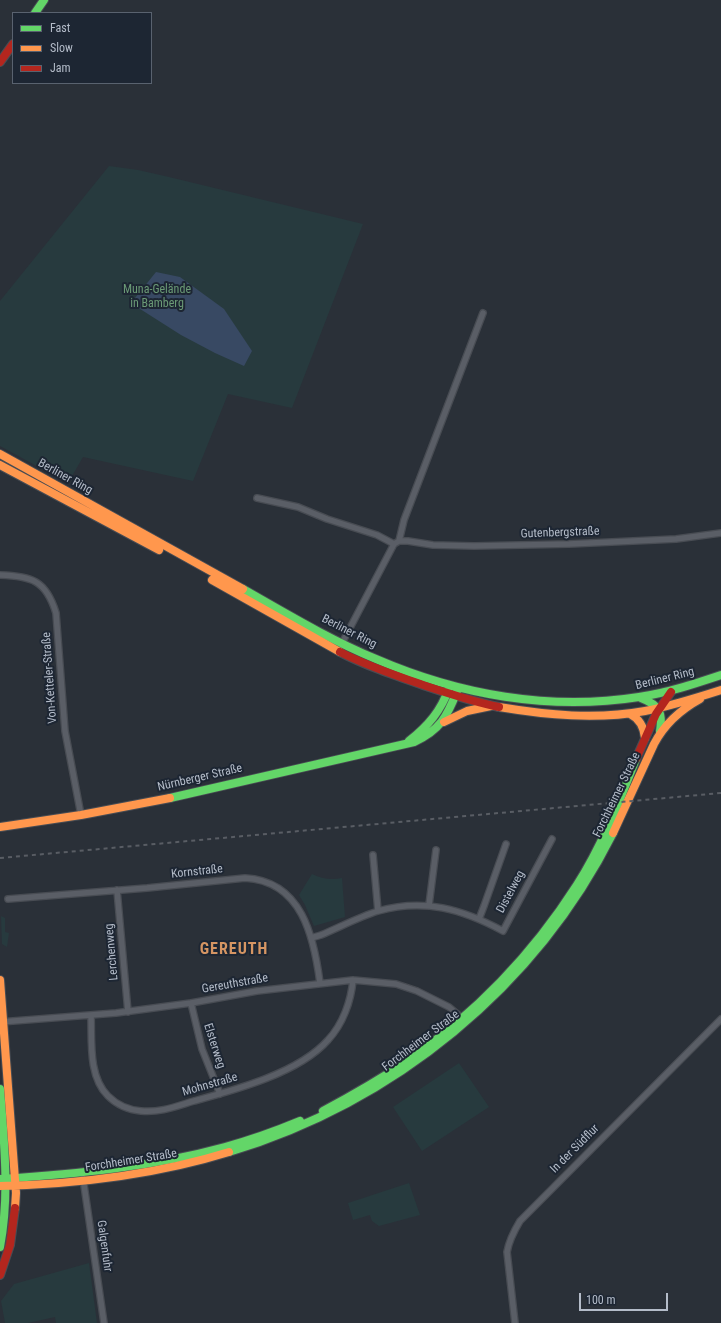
<!DOCTYPE html>
<html>
<head>
<meta charset="utf-8">
<style>
	body { margin:0 }
	#map { position:relative; width:721px; height:1323px; overflow:hidden; background:#2a3038; font-family:"Roboto Condensed",sans-serif }
	canvas { display:block }
	.legend { position:absolute; left:12px; top:12px; width:140px; height:72px; box-sizing:border-box; background:#1d2633; border:1px solid #59626f; margin:0; padding:5px 7px; list-style:none; font-size:12px; color:#b4bcc9 }
	.legend li { display:flex; align-items:center; gap:8px; height:20px }
	.legend b { width:20px; border:1px solid #59626f }
	.scale { position:absolute; left:579px; top:1293px; width:89px; height:18px; box-sizing:border-box; border:2px solid #b4bcc9; border-top:0; padding-left:5px; font-size:12px; line-height:14px; white-space:nowrap; color:#b4bcc9; -webkit-text-stroke:3px #1d2633; paint-order:stroke }
</style>
</head>
<body>
<div id="map">
<canvas width="721" height="1323"></canvas>
<ul class="legend">
<li><b style="height:5px;background:#63d668"></b>Fast</li>
<li><b style="height:5px;background:#ff974d"></b>Slow</li>
<li><b style="height:5px;background:#b3261e"></b>Jam</li>
</ul>
<div class="scale">100 m</div>
</div>
<script>
const ctx = document.querySelector('canvas').getContext('2d');
ctx.lineJoin = 'round';
function fillPath(path, color) { ctx.fillStyle = color; ctx.fill(path, 'evenodd'); }
function strokePath(path, color, width, dash) { ctx.strokeStyle = color; ctx.lineWidth = width; ctx.lineCap = dash ? 'butt' : 'round'; ctx.setLineDash(dash || []); ctx.stroke(path); }
function drawText(font, color, halo, rows, align = 'center') {
  ctx.font = font + ' "Roboto Condensed",sans-serif'; ctx.lineWidth = 4; ctx.setLineDash([]); ctx.textBaseline = 'middle'; ctx.strokeStyle = halo; ctx.fillStyle = color; for (const [text, x, y, turn = 0] of rows) {
    ctx.save(); ctx.translate(x, y); ctx.rotate((+turn || 0) * Math.PI / 180); ctx.textAlign = isNaN(turn) ? turn : align; if (halo) ctx.strokeText(text, 0, 0); ctx.fillText(text, 0, 0); ctx.restore();
  }
}
const green = new Path2D(`
	M109,166L138,170L169,177L363,224L292,408L228,394L193,481L83,457L68,483L0,446V301Z
	M312,874C322,879 331,880 342,878L345,917L314,926L305,905L299,895Z
	M1,916L5,918V932L9,933L7,947L2,944Z
	M459,1063L489,1107L422,1151L393,1107Z
	M409,1183L420,1215L379,1226L372,1221L370,1215L353,1220L348,1203Z
	M89,1263L97,1323H56L55,1317L28,1323H5L1,1301L14,1284Z`);
const water = new Path2D(`
	M156,272L180,277L224,309L252,351L244,366L215,353L181,335L137,307L135,298Z`);
const street = new Path2D(`
	M257,498L298,507L327,519L377,535L394,544
	M399,541L404,520L483,313
	M0,575C31,576 46,580 56,613L65,731L81,815
	M341,645L394,544L399,541H408L433,545L474,546L569,544L676,539L721,533
	M373,855L378,911
	M117,890L128,1012
	M8,899L147,888L245,878C302,881 314,937 320,983
	M429,905L436,850
	M479,919L484,906L506,844
	M311,938L321,935C340,927 359,917 378,911C424,898 462,909 503,931L552,839
	M191,1003L202,1049L220,1094
	M91,1015C92,1041 88,1076 108,1096C117,1105 130,1110 141,1111C160,1113 177,1106 194,1101C235,1090 299,1073 328,1040C343,1024 351,1001 353,980
	M0,1022L116,1013L191,1003L257,991L353,980L396,984L417,991L449,1007L462,1018
	M83,1178L104,1323
	M515,1323L507,1252C509,1240 514,1231 520,1221L721,1019`);
const fast = new Path2D(`
	M35,13L44,0
	M243,589C287,614 330,640 376,659C459,695 550,711 639,697C667,693 694,684 721,675
	M641,698C659,705 663,712 660,731
	M409,741C428,726 441,711 449,688
	M170,798L414,742C440,730 447,717 457,691
	M0,1089C4,1142 10,1194 0,1247
	M323,1111C351,1096 379,1080 406,1062C474,1015 533,954 577,885C602,846 619,802 636,759
	M229,1152C394,1102 535,988 613,833
	M0,1179C76,1174 152,1167 225,1147C251,1140 276,1131 300,1121`);
const slow = new Path2D(`
	M0,454L243,589
	M0,465L159,550
	M212,580L340,652
	M499,707C547,715 596,720 645,711C671,706 696,698 721,690
	M630,714C640,719 644,727 645,738
	M444,722L467,711L491,706
	M0,827L81,815L170,798
	M613,833L654,744C665,723 680,710 700,699
	M0,980L16,1193L15,1208
	M0,1186C78,1184 155,1175 229,1152`);
const jam = new Path2D(`
	M0,62L13,44
	M340,652C367,666 397,676 426,686C450,694 474,702 499,707
	M636,759L656,714L671,692
	M0,1275L10,1245L15,1208`);
const rail = new Path2D(`
	M0,858L721,793`);
const parkNames = [
	["Muna-Gelände",157,290],
	["in Bamberg",157,304]
];
const streetNames = [
	["Berliner Ring",65,477,29],
	["Gutenbergstraße",560,533,-2],
	["Berliner Ring",349,632,27],
	["Von-Ketteler-Straße",50,678,-94],
	["Berliner Ring",665,679,-14],
	["Nürnberger Straße",200,778,-13],
	["Forchheimer Straße",617,795,-64],
	["Kornstraße",197,872,-6],
	["Distelweg",511,892,-62],
	["Lerchenweg",112,952,-95],
	["Gereuthstraße",235,984,-10],
	["Forchheimer Straße",421,1041,-37],
	["Elsterweg",214,1046,72],
	["Mohnstraße",210,1085,-16],
	["In der Südflur",575,1149,-45],
	["Forchheimer Straße",131,1161,-9],
	["Galgenfuhr",104,1246,82]
];
const districtNames = [
	["GEREUTH",234,950]
];
fillPath(green, '#273a3e');
fillPath(water, '#384963');
strokePath(street, '#484c53', 8);
strokePath(fast, '#484c53', 10);
strokePath(slow, '#484c53', 10);
strokePath(jam, '#484c53', 10);
strokePath(street, '#5a5e66', 5.5);
strokePath(fast, '#63d668', 8);
strokePath(slow, '#ff974d', 8);
strokePath(jam, '#b3261e', 8);
strokePath(rail, '#595d64', 2, [4, 4]);
drawText('12px', '#6b9a76', '#1d2633', parkNames);
drawText('12px', '#b4bcc9', '#1d2633', streetNames);
ctx.letterSpacing = '1px';
drawText('bold 16px', '#d59563', '#1d2633', districtNames);
ctx.letterSpacing = '0px';
</script>
</body>
</html>
